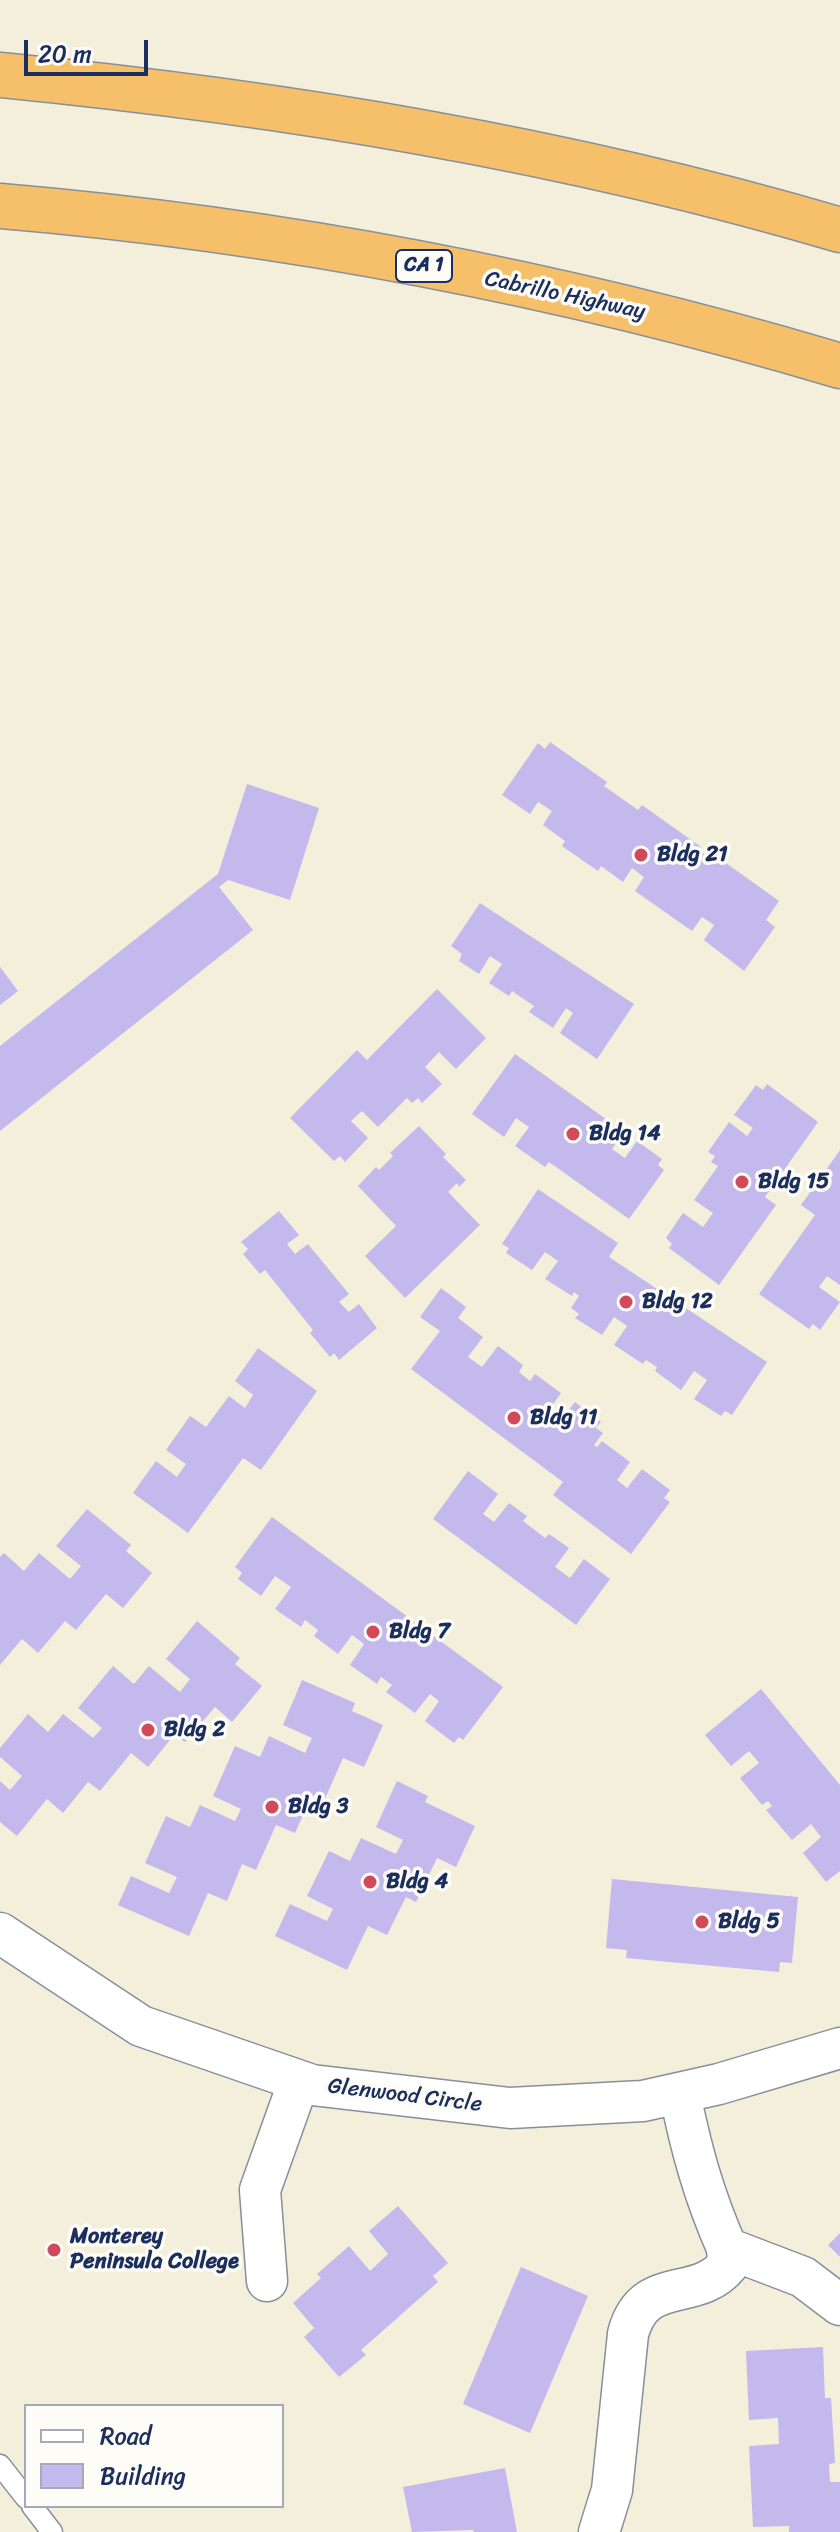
<!DOCTYPE html>
<html>
<head>
<meta charset="utf-8">
<style>
	body { margin:0 }
	#map { position:relative; width:840px; height:2532px; overflow:hidden; background:#f3efdb; font-family:Sriracha,sans-serif }
	canvas { display:block }
	.legend { position:absolute; left:24px; top:2404px; width:260px; height:104px; box-sizing:border-box; background:#fdfcf7; border:2px solid #a3aaba; margin:0; padding:10px 14px; list-style:none; font-size:24px; color:#1b2f5e }
	.legend li { display:flex; align-items:center; gap:16px; height:40px }
	.legend b { width:40px; border:2px solid #a3aaba }
	.scale { position:absolute; left:24px; top:40px; width:124px; height:36px; box-sizing:border-box; border:4px solid #1b2f5e; border-top:0; padding-left:10px; font-size:24px; line-height:28px; white-space:nowrap; color:#1b2f5e; -webkit-text-stroke:6px #fdfcf7; paint-order:stroke }
</style>
</head>
<body>
<div id="map">
<canvas width="840" height="2532"></canvas>
<ul class="legend">
<li><b style="height:10px;background:#fff"></b>Road</li>
<li><b style="height:22px;background:#c4b9ed"></b>Building</li>
</ul>
<div class="scale">20 m</div>
</div>
<script>
const ctx = document.querySelector('canvas').getContext('2d');
ctx.lineJoin = 'round';
function fillPath(path, color) { ctx.fillStyle = color; ctx.fill(path, 'evenodd'); }
function strokePath(path, color, width, dash) { ctx.strokeStyle = color; ctx.lineWidth = width; ctx.lineCap = dash ? 'butt' : 'round'; ctx.setLineDash(dash || []); ctx.stroke(path); }
function drawText(font, color, halo, rows, align = 'center') {
  ctx.font = font + ' Sriracha,sans-serif'; ctx.lineWidth = 7; ctx.setLineDash([]); ctx.textBaseline = 'middle'; ctx.strokeStyle = halo; ctx.fillStyle = color; for (const [text, x, y, turn = 0] of rows) {
    ctx.save(); ctx.translate(x, y); ctx.rotate((+turn || 0) * Math.PI / 180); ctx.textAlign = isNaN(turn) ? turn : align; if (halo) ctx.strokeText(text, 0, 0); ctx.fillText(text, 0, 0); ctx.restore();
  }
}
const building = new Path2D(`
	M550,742L607,782L604,786L638,810L642,805L701,847L699,850L709,857L712,853L779,901L766,920L775,927L744,971L704,940L714,925L702,917L692,931L635,891L644,877L632,868L623,882L601,866L598,871L562,846L565,841L543,825L552,811L538,802L530,814L502,795L538,743L545,749Z
	M247,784L319,808L290,900L228,880L219,887L253,930L0,1131V1046L218,874Z
	M480,903L634,1004L597,1059L560,1033L573,1013L566,1008L553,1028L529,1012L534,1006L512,991L509,996L489,983L502,964L490,956L479,974L459,961L462,954L451,946Z
	M0,967L18,991L0,1005Z
	M437,989L486,1038L456,1069L439,1052L425,1067L442,1084L422,1103L418,1098L412,1103L407,1098L378,1127L362,1111L351,1121L368,1138L345,1162L340,1156L334,1161L290,1118L357,1050L367,1060Z
	M515,1054L624,1132L612,1149L625,1158L637,1141L662,1159L658,1165L664,1170L629,1219L549,1162L545,1167L515,1146L529,1127L516,1118L504,1137L472,1114Z
	M767,1084L818,1122L765,1197L776,1205L719,1285L669,1248L672,1244L666,1238L683,1213L703,1227L713,1213L694,1200L718,1166L711,1162L715,1156L708,1152L729,1122L747,1136L753,1128L734,1115L756,1085L763,1090Z
	M419,1126L446,1154L443,1157L466,1180L459,1187L457,1183L448,1192L480,1225L405,1298L365,1256L396,1226L358,1186L376,1167L379,1170L393,1156L390,1153Z
	M840,1150V1285L827,1276L819,1287L840,1302L820,1330L813,1324L809,1329L759,1294L815,1215L801,1205Z
	M538,1189L618,1243L609,1257L767,1362L732,1415L725,1411L721,1416L694,1399L707,1380L694,1371L681,1390L655,1371L657,1367L646,1360L643,1364L614,1345L627,1326L614,1317L602,1335L575,1318L579,1314L571,1308L579,1296L574,1292L572,1296L545,1279L558,1261L545,1252L532,1270L506,1253L509,1248L502,1244Z
	M279,1211L299,1235L287,1244L295,1254L308,1244L349,1294L339,1302L349,1312L359,1304L377,1328L339,1360L334,1353L330,1357L310,1333L313,1330L265,1270L260,1274L243,1254L248,1249L241,1242Z
	M441,1288L466,1307L458,1318L483,1337L468,1357L482,1367L498,1346L523,1365L519,1372L530,1381L535,1374L561,1393L546,1414L559,1423L575,1402L601,1422L596,1428L603,1433L594,1445L597,1447L602,1441L630,1462L617,1480L627,1488L642,1469L670,1490L664,1498L670,1502L631,1554L553,1495L563,1482L411,1369L440,1331L420,1317Z
	M258,1348L317,1391L261,1470L243,1458L188,1533L133,1493L156,1461L177,1477L186,1464L166,1450L190,1416L206,1427L229,1396L245,1408L253,1395L235,1381Z
	M468,1471L498,1494L483,1514L494,1522L509,1503L527,1516L523,1521L545,1538L549,1534L569,1548L555,1567L570,1578L584,1559L610,1579L576,1625L433,1519Z
	M87,1509L131,1545L126,1551L152,1573L123,1608L106,1594L76,1630L65,1621L38,1653L22,1639L0,1665V1557L4,1553L24,1571L39,1553L70,1579L81,1566L56,1546Z
	M272,1517L503,1687L463,1740L459,1737L454,1743L425,1721L439,1701L430,1694L415,1713L386,1692L392,1685L381,1677L377,1684L350,1665L364,1644L352,1635L338,1654L314,1636L318,1630L305,1620L301,1627L275,1609L291,1587L275,1576L261,1596L238,1579L242,1573L235,1567Z
	M197,1621L240,1658L235,1664L262,1686L232,1722L215,1707L185,1742L174,1735L148,1767L131,1753L100,1791L88,1782L63,1813L47,1799L17,1836L0,1822V1781L10,1790L22,1776L0,1757V1748L28,1714L48,1732L63,1714L93,1738L102,1728L78,1708L113,1666L134,1684L149,1666L180,1692L190,1679L166,1659Z
	M302,1680L355,1703L352,1711L383,1725L364,1767L343,1758L324,1801L312,1795L295,1833L276,1825L256,1870L242,1864L227,1901L208,1893L189,1936L118,1905L131,1876L169,1893L177,1877L145,1863L166,1816L190,1827L200,1805L235,1821L241,1809L213,1796L235,1746L260,1757L269,1736L305,1753L312,1738L283,1725Z
	M761,1689L840,1785V1871L826,1882L803,1853L821,1837L811,1824L792,1840L766,1810L772,1806L768,1801L762,1805L740,1778L759,1763L749,1751L731,1766L705,1735Z
	M397,1781L428,1796L425,1802L475,1826L456,1867L437,1858L416,1902L406,1897L387,1935L368,1926L347,1970L275,1936L290,1904L327,1921L333,1909L307,1896L329,1851L350,1861L361,1838L396,1854L403,1840L376,1827Z
	M612,1879L798,1897L792,1963L780,1962L779,1972L626,1958L627,1950L606,1948Z
	M398,2206L448,2263L433,2276L438,2282L361,2350L366,2355L339,2377L304,2337L314,2328L293,2303L321,2278L317,2274L349,2246L370,2271L388,2254L369,2231Z
	M840,2233V2257L828,2245Z
	M521,2267L588,2296L530,2433L463,2404Z
	M823,2347L825,2398H831L835,2463L829,2464L830,2482H840V2532H789V2526L753,2527L749,2446L779,2444L778,2418L749,2420L746,2351Z
	M505,2468L517,2532H474L473,2530L412,2532L403,2487Z`);
const lane = new Path2D(`
	M0,2465L26,2498
	M32,2506L52,2532`);
const street = new Path2D(`
	M0,1933L141,2026L312,2085L510,2108L643,2101L719,2084L840,2048
	M680,2094C691,2149 704,2196 727,2248
	M267,2281L260,2190L299,2081
	M599,2532L612,2490L628,2334C644,2273 696,2304 728,2265L727,2248L803,2277L840,2305`);
const highway = new Path2D(`
	M0,75C284,103 566,149 840,230
	M0,206C283,230 568,285 840,366`);
const markers = [
	[641,855,8,"#d1495b"],
	[573,1134,8,"#d1495b"],
	[742,1182,8,"#d1495b"],
	[626,1302,8,"#d1495b"],
	[514,1418,8,"#d1495b"],
	[373,1632,8,"#d1495b"],
	[148,1730,8,"#d1495b"],
	[272,1807,8,"#d1495b"],
	[370,1882,8,"#d1495b"],
	[702,1922,8,"#d1495b"],
	[54,2250,8,"#d1495b"]
];
const shields = [
	[424,266,56]
];
const shieldNames = [
	["CA 1",424,266]
];
const streetNames = [
	["Cabrillo Highway",565,296,12],
	["Glenwood Circle",405,2096,7]
];
const poiNames = [
	["Bldg 21",657,855],
	["Bldg 14",589,1134],
	["Bldg 15",758,1182],
	["Bldg 12",642,1302],
	["Bldg 11",530,1418],
	["Bldg 7",389,1632],
	["Bldg 2",164,1730],
	["Bldg 3",288,1807],
	["Bldg 4",386,1882],
	["Bldg 5",718,1922],
	["Monterey",70,2237],
	["Peninsula College",70,2262]
];
fillPath(building, '#c4b9ed');
strokePath(lane, '#878f9c', 23);
strokePath(street, '#878f9c', 43);
strokePath(highway, '#878f9c', 47);
strokePath(lane, '#fff', 20);
strokePath(street, '#fff', 40);
strokePath(highway, '#f6c06b', 44);
for (const [x, y, r, color] of markers) { const dot = new Path2D(); dot.arc(x, y, r, 0, 2 * Math.PI); ctx.fillStyle = color; ctx.fill(dot); strokePath(dot, '#fdfcf7', 3); }
for (const [x, y, w] of shields) { const box = new Path2D(); box.roundRect(x - w / 2, y - 16, w, 32, 6); ctx.fillStyle = '#fdfcf7'; ctx.fill(box); strokePath(box, '#1b2f5e', 2); }
drawText('bold 20px', '#1b2f5e', null, shieldNames);
drawText('22px', '#1b2f5e', '#fdfcf7', streetNames);
drawText('bold 22px', '#1b2f5e', '#fdfcf7', poiNames, 'left');
</script>
</body>
</html>
